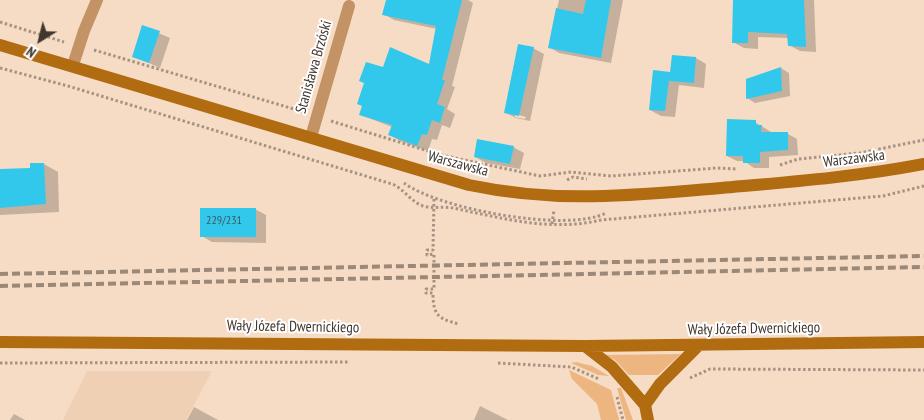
<!DOCTYPE html>
<html>
<head>
<meta charset="utf-8">
<style>
	body { margin:0 }
	#map { position:relative; width:924px; height:420px; overflow:hidden; background:#f6dcc5; font-family:"PT Sans Narrow",sans-serif }
	canvas { display:block }
	.north { position:absolute; left:15px; top:15px; width:50px; height:50px; -webkit-text-stroke:4px #fff; paint-order:stroke; rotate:216deg; font-size:14px; font-weight:700; line-height:20px; text-align:center; color:#41372e }
	.north::after { content:''; display:block; margin:auto; width:18px; height:22px; background:#41372e; clip-path:polygon(50% 0,100% 100%,50% 72%,0 100%) }
</style>
</head>
<body>
<div id="map">
<canvas width="924" height="420"></canvas>
<div class="north">N</div>
</div>
<script>
const ctx = document.querySelector('canvas').getContext('2d');
ctx.lineJoin = 'round';
function fillPath(path, color) { ctx.fillStyle = color; ctx.fill(path, 'evenodd'); }
function strokePath(path, color, width, dash) { ctx.strokeStyle = color; ctx.lineWidth = width; ctx.lineCap = dash ? 'butt' : 'round'; ctx.setLineDash(dash || []); ctx.stroke(path); }
function drawText(font, color, halo, rows, align = 'center') {
  ctx.font = font + ' "PT Sans Narrow",sans-serif'; ctx.lineWidth = 4; ctx.setLineDash([]); ctx.textBaseline = 'middle'; ctx.strokeStyle = halo; ctx.fillStyle = color; for (const [text, x, y, turn = 0] of rows) {
    ctx.save(); ctx.translate(x, y); ctx.rotate((+turn || 0) * Math.PI / 180); ctx.textAlign = isNaN(turn) ? turn : align; if (halo) ctx.strokeText(text, 0, 0); ctx.fillText(text, 0, 0); ctx.restore();
  }
}
const built = new Path2D(`
	M87,371H212L186,420H63Z`);
const green = new Path2D(`
	M681,354L658,375H629L615,360L605,355Z
	M576,362L592,366L609,376L598,375L571,363Z
	M569,370L611,390L619,420H601L597,404L572,379Z
	M617,388H621L633,420H626Z`);
const shadow = new Path2D(`
	M387,0H468L473,3L452,86L455,87L447,109L455,114L450,128L442,125L437,140L432,139L428,151L400,141L390,135L392,127L361,115L384,68L430,66L437,29L394,20L384,14Z
	M559,0H623L611,63L559,53L549,47Z
	M734,0H814L816,52L800,51L789,45V38L758,37V49L744,48L733,42Z
	M142,26L170,38L160,68L134,56Z
	M533,48L544,54L530,121L516,118L506,113ZM515,114L526,117L525,119L515,117Z
	M673,56L696,58L706,64L704,88L679,85L675,117L661,116L650,110L669,73L671,74Z
	M781,68L789,73L790,96L755,103L747,98Z
	M755,122L771,132L788,134L797,139L798,155L769,157V168H754L744,161H737L727,156Z
	M513,147L524,153L520,169L486,163L475,157Z
	M44,164L58,172L59,212L0,215V170L31,169Z
	M255,209L266,215V243L212,242L202,236Z
	M480,406L508,420H474Z
	M194,407L218,420H187Z
	M14,414L25,420H10Z`);
const building = new Path2D(`
	M386,0H462L442,80H445L437,104L445,107L440,123L432,120L427,135L422,134L417,146L388,135L392,125L359,115L362,106L357,104L364,83L359,81L366,62L383,67L390,47L429,64L436,26L382,15Z
	M586,0H611L601,58L548,48L556,8L583,14Z
	M733,0H804L806,47L788,46L787,34L748,32V43H732Z
	M142,25L160,31L149,63L132,57Z
	M518,44L534,47L519,116L504,113Z
	M672,55L696,57L694,83L669,81Z
	M781,67L782,91L746,99V79Z
	M653,70L670,72L665,111L649,110Z
	M727,119L756,120V125H762L761,132H788V150L760,152V163H743V156H726Z
	M477,139L514,146L510,164L474,157Z
	M30,163H44L46,204L0,208V169L30,168Z
	M200,208H256V237H200Z`);
const path = new Path2D(`
	M0,22L64,42
	M94,50L304,112
	M0,68L68,86L392,184C403,188 411,202 423,206C433,209 443,206 453,208C501,218 551,232 601,220L883,196L924,186
	M331,121L441,155L540,176L571,172L611,176L717,168L737,169
	M780,165L798,159L860,153L924,140
	M567,180L573,177L587,179
	M404,183C439,209 567,233 606,213
	M434,199L433,250H427V255L434,254V289H426V293H433C433,316 439,319 459,324
	M552,224L554,210
	M0,363L349,362
	M498,363L571,367L599,379
	M690,378L710,369L924,370
	M617,397L623,420`);
const street = new Path2D(`
	M73,65L84,31L97,0
	M311,137L349,6`);
const secondary = new Path2D(`
	M0,45L469,185C559,204 632,195 721,188C789,182 857,177 924,164
	M0,342L585,346L924,342
	M585,346L612,367L645,405
	M648,420L645,405L660,384L698,346`);
const rail = new Path2D(`
	M0,274L924,256
	M0,286L924,267`);
const numberNames = [
	["229/231",224,221]
];
const streetNames = [
	["Stanisława Brzóski",314,67,-74],
	["Warszawska",854,159,-7],
	["Warszawska",458,164,15],
	["Wały Józefa Dwernickiego",293,327,1],
	["Wały Józefa Dwernickiego",754,329,-1]
];
fillPath(built, '#efd0b4');
fillPath(green, '#edb580');
fillPath(shadow, '#0003');
fillPath(building, '#31c8eb');
strokePath(path, '#a69383', 3, [2.5, 2.5]);
strokePath(street, '#c39365', 12);
strokePath(secondary, '#b16b11', 12);
strokePath(rail, '#9a8878', 4, [8, 4]);
drawText('12px', '#3d5b5d', null, numberNames);
drawText('15px', '#41372e', '#fff', streetNames);
</script>
</body>
</html>
